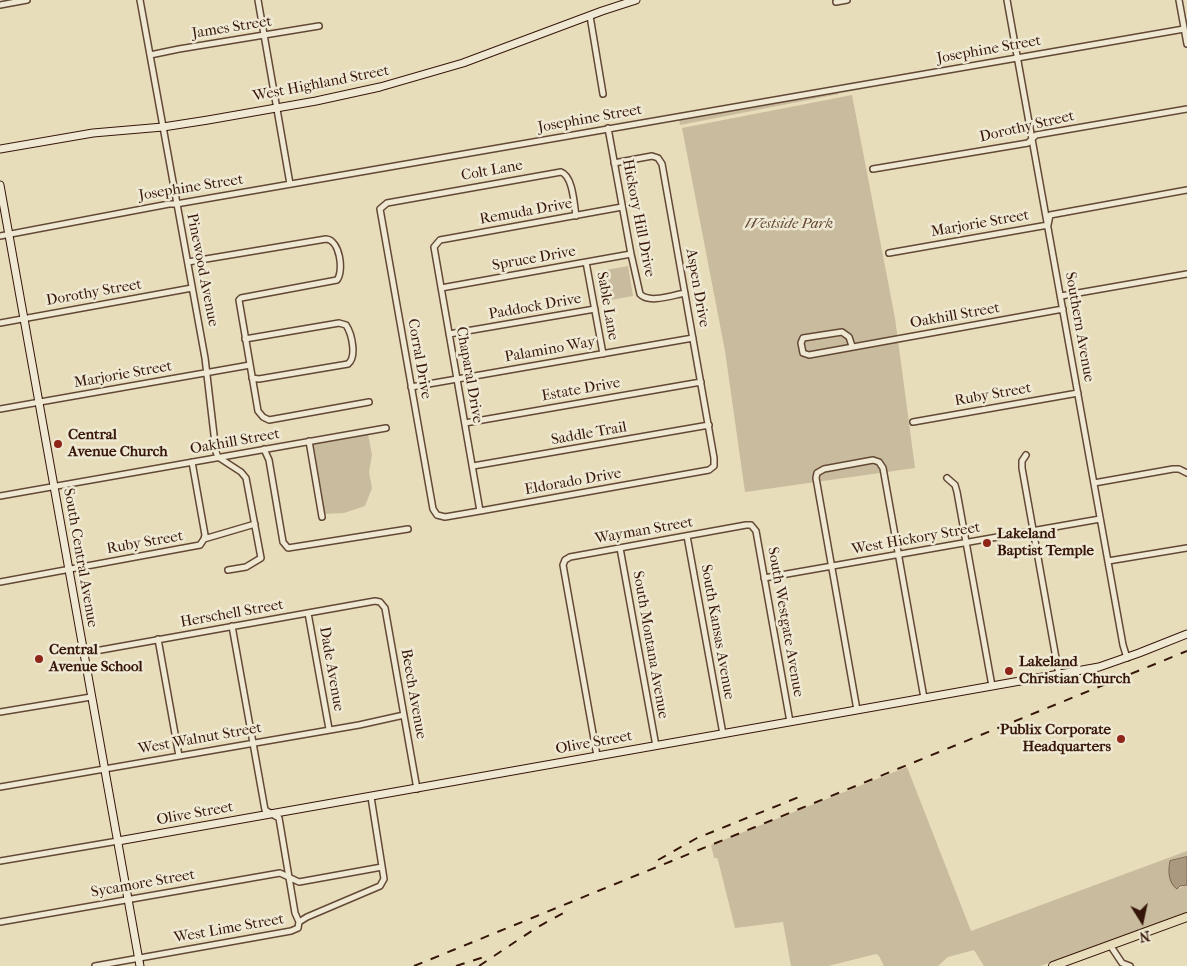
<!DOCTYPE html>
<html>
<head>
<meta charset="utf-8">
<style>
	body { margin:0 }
	#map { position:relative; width:1187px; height:966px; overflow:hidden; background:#e7ddbb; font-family:"IM FELL French Canon",serif }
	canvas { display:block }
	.north { position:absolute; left:1117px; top:896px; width:50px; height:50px; -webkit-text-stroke:4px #efe9d3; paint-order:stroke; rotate:170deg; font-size:14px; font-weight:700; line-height:20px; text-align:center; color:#37160a }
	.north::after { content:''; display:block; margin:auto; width:18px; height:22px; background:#37160a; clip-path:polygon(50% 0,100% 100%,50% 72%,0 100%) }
</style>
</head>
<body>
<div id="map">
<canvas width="1187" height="966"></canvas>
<div class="north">N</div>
</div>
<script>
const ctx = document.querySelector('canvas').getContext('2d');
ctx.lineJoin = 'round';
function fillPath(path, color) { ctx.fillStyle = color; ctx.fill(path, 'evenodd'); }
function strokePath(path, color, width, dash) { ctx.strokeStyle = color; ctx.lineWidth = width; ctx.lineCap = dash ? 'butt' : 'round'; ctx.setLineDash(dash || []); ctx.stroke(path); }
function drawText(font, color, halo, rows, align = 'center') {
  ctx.font = font + ' "IM FELL French Canon",serif'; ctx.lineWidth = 5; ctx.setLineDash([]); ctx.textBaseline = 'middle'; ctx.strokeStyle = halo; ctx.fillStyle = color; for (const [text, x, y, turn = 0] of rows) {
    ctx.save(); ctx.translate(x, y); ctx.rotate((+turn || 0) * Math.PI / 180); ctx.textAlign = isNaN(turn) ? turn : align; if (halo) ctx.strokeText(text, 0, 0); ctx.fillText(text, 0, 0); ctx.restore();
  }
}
const green = new Path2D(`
	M838,92L839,94L680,125L679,119Z
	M852,95L895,318L915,468L745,492L725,351L682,128Z
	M628,266L633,296L605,301L600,271Z
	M368,434L372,455L369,472L372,488L365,506L344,513L324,514L312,444Z
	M907,767L971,931L1187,851V857L1171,861C1167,872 1172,878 1177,889L1187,885V912L1040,966H984L974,950L948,957L938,966H884L879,956L876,954L828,966H791L783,922L735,928L718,860L717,858H714L711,845Z`);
const water = new Path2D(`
	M1187,857V885L1180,886L1177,889C1168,883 1168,870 1170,861Z`);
const street = new Path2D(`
	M140,0L205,358L216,452L218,457L241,472L246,478L261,558L246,567L228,570
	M258,0L290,184
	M1007,0L1123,645L1127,658
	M1179,0L1187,44
	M836,2L847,0
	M0,5L27,0
	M590,16L603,94
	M150,55L179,49L319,26
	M608,128L631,254L640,294C649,304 673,295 685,293
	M873,169L1028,143L1036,135L1187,109
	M576,216C574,204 573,176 561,172L387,203L380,209L433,509L437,515L445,517L480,511L709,470L714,466V458L662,164L658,158L652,156L614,163
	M0,236L169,204H176L1184,29
	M889,253L1048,225L1050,215L1187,190
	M188,262L326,239C340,240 344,271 337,280L241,298L239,300L258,411L263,417L269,420L369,402
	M586,262L603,354
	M441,288L631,254
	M1061,296L1187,274
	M0,323L192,288
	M449,334L595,309
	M245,339L339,323L346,325C352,334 357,357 348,364L259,379L252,378
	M852,346L849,337L842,332L803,338L801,343L803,353L809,355L1063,309
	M411,387L693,338
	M0,409L250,365
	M913,422L1078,393
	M465,423L701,382
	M309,441L322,517
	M264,449L269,460L283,542L288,548L408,529
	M1026,455L1022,461V468L1059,675
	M473,466L709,425
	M947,478L955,485L957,492L992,686
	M1094,483L1173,469H1179L1187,473
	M0,496L386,428
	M480,511L434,247L440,240L622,207
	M687,536L723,734
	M204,539L255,524
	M620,548L656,746
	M1108,561L1187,548
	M764,578L1100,519
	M0,582L200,545L204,539L205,535L192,462
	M308,613L329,729
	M232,626L265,810L279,818L295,913L299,922
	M158,639L179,756
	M84,653L375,601L380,602L385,608L417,789
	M857,710L816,478L817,473L824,469L873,460L879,462L883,468L924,698
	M0,712L91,697
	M597,756L563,565L565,560L570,557L746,525H751L756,531L790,722
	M0,787L359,725L404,715
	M0,861L118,841
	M0,922L280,873L299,882L382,867
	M1110,945L1122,963L1130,966
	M95,966L291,931L298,928L299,922L307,917L380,886L384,879L371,797`);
const secondary = new Path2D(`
	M0,149L93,133L163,127L208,120L316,101L380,87L463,63L602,11L636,0
	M0,185L140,966
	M118,841L1099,667L1139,653L1187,634`);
const primary = new Path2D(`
	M1053,966L1187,917`);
const rail = new Path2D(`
	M658,860L697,838L799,797
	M414,966L1187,651
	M456,966L487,956
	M479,966L536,928L567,911`);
const markers = [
	[58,444,5,"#8f2418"],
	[987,543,5,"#8f2418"],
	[39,659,5,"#8f2418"],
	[1009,671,5,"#8f2418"],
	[1121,739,5,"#8f2418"]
];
const streetNames = [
	["James Street",232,28,-9],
	["Josephine Street",989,50,-10],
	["West Highland Street",321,84,-11],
	["Josephine Street",590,119,-10],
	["Dorothy Street",1027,127,-13],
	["Colt Lane",492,171,-10],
	["Josephine Street",191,188,-9],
	["Remuda Drive",526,212,-10],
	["Hickory Hill Drive",638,218,79],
	["Marjorie Street",980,224,-10],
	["Spruce Drive",534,259,-10],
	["Pinewood Avenue",202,270,79],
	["Aspen Drive",697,288,80],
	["Dorothy Street",94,293,-10],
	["Sable Lane",607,306,80],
	["Paddock Drive",535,307,-10],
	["Oakhill Street",955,316,-10],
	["Southern Avenue",1079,327,80],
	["Palamino Way",550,350,-10],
	["Corral Drive",419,359,80],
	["Marjorie Street",123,375,-10],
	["Chaparal Drive",469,375,80],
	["Estate Drive",581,390,-10],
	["Ruby Street",993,395,-10],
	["Saddle Trail",589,434,-10],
	["Oakhill Street",235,442,-10],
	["Eldorado Drive",573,482,-10],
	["Wayman Street",644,531,-10],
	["West Hickory Street",916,539,-10],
	["Ruby Street",145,543,-10],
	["South Central Avenue",80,558,80],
	["Herschell Street",232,614,-10],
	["South Westgate Avenue",785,622,80],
	["South Kansas Avenue",717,632,80],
	["South Montana Avenue",650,645,80],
	["Dade Avenue",331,669,80],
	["Beech Avenue",413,694,80],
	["West Walnut Street",200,739,-10],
	["Olive Street",594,743,-10],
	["Olive Street",195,814,-10],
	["Sycamore Street",143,884,-10],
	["West Lime Street",229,929,-10]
];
const parkNames = [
	["Westside Park",789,224]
];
const poiNames = [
	["Central",68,435],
	["Avenue Church",68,452],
	["Lakeland",997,534],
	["Baptist Temple",997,551],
	["Central",49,650],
	["Avenue School",49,667],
	["Lakeland",1019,662],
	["Christian Church",1019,679],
	["Publix Corporate",1111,730,"right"],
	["Headquarters",1111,747,"right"]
];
fillPath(green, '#c9bb9d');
fillPath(water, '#ab997f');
strokePath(water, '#7d6550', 1);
strokePath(street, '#634836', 8);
strokePath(secondary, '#37160a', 9);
strokePath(primary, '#37160a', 10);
strokePath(street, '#efe9d3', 5);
strokePath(secondary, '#efe9d3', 7);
strokePath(primary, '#e7ddbb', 8);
strokePath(rail, '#37160a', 2, [9, 9]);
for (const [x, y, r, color] of markers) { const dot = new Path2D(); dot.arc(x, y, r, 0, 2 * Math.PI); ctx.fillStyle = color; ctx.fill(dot); strokePath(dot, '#efe9d3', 2); }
drawText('15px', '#37160a', '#efe9d3', streetNames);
drawText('italic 15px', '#634836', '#efe9d3', parkNames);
drawText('bold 15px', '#37160a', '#efe9d3', poiNames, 'left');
</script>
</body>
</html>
